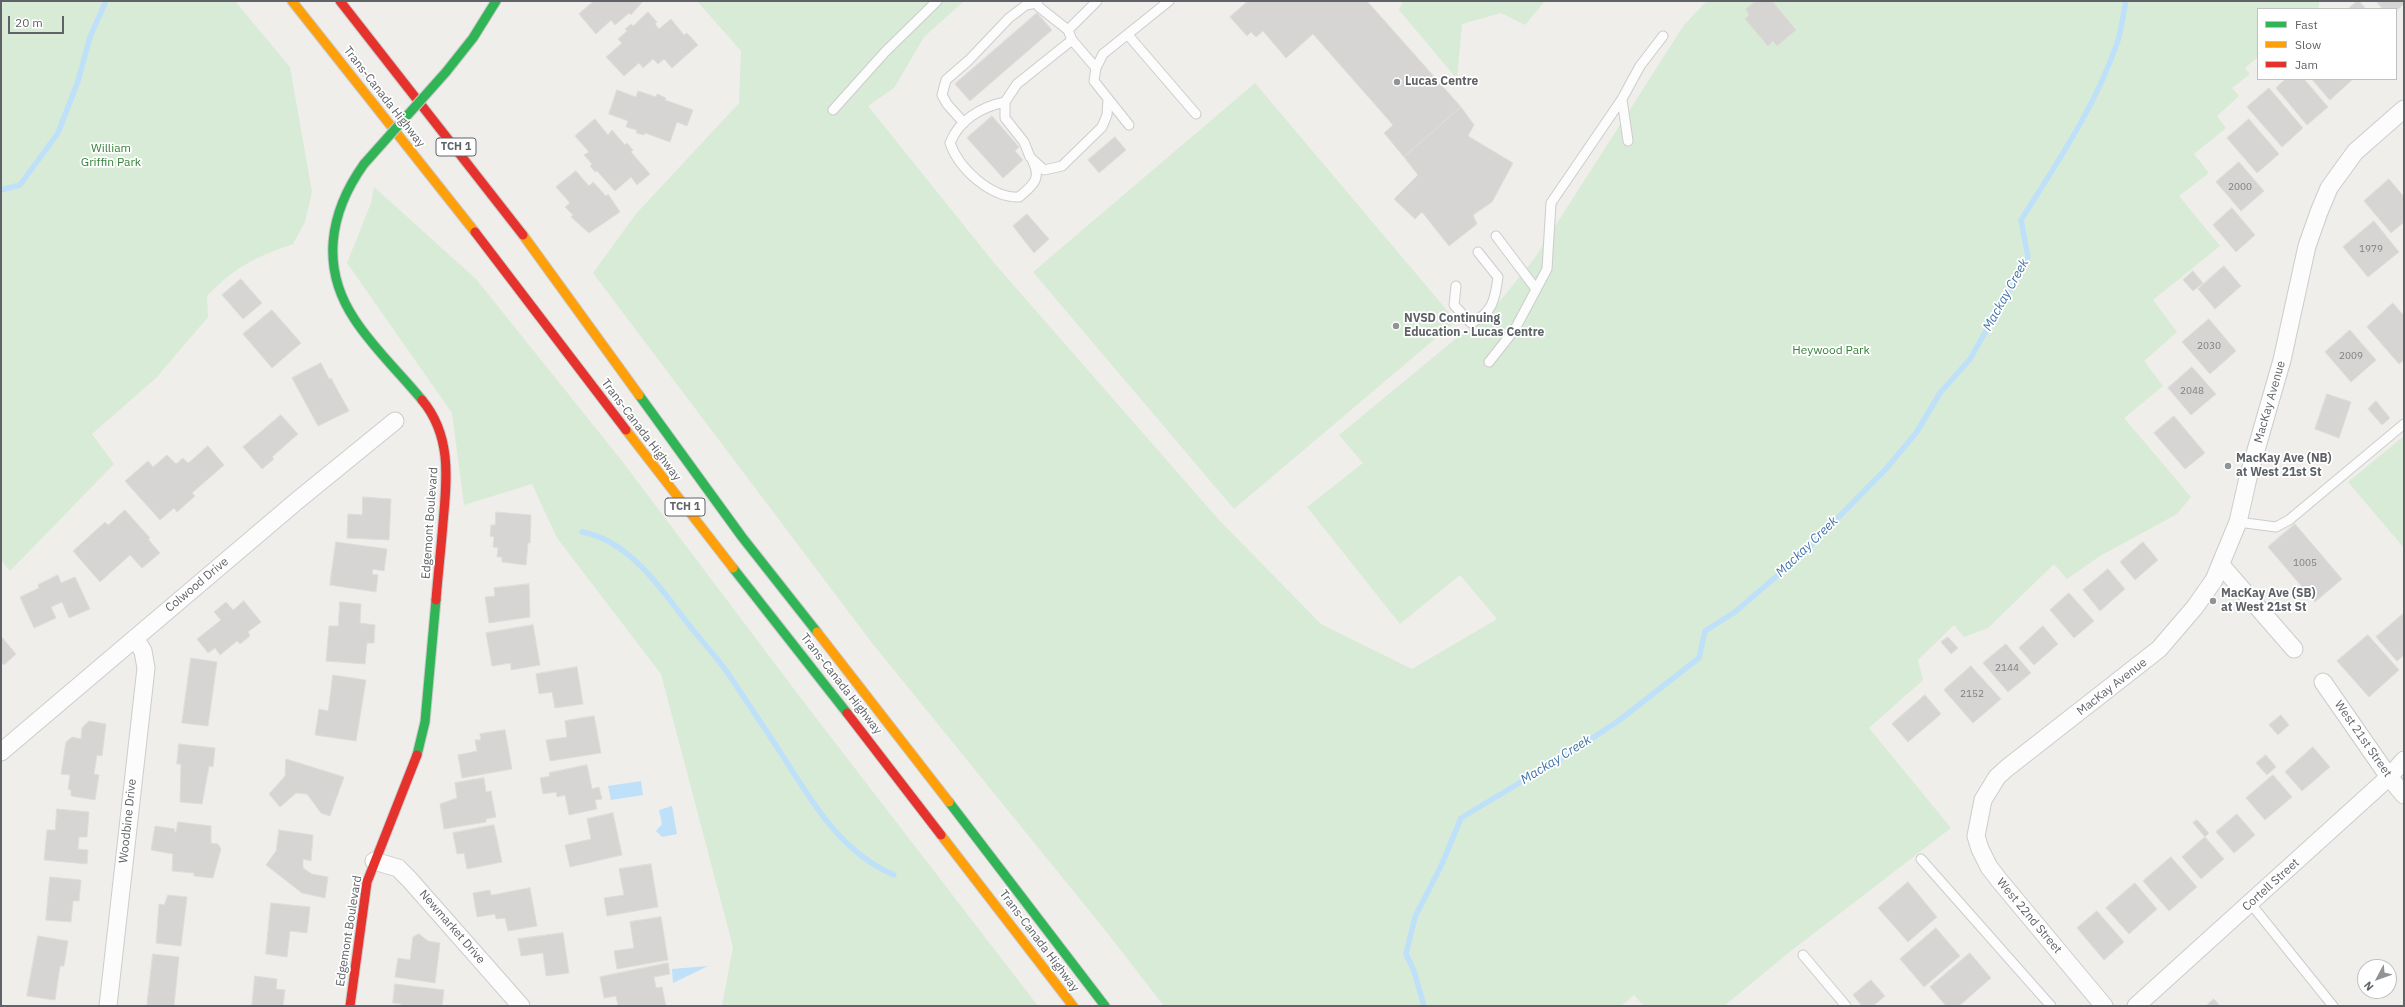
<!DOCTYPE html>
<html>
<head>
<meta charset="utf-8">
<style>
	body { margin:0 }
	#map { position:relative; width:2405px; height:1007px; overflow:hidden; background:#efeeea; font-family:"IBM Plex Sans",sans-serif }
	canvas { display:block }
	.frame { position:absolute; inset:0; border:2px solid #5f6368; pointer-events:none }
	.legend { position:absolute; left:2257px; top:8px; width:140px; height:72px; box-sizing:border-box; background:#fff; border:1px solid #bfc1c3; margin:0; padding:5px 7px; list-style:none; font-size:12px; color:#5f6368 }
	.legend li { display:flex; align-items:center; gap:8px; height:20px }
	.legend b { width:20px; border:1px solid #bfc1c3 }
	.north { position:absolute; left:2357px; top:959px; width:40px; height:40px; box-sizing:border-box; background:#fff; border:1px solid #bfc1c3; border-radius:50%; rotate:229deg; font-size:11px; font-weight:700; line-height:16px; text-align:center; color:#5f6368 }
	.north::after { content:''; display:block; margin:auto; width:14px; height:18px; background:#919496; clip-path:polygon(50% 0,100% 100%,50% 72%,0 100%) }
	.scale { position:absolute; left:8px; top:16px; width:56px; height:18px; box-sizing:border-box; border:2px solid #5f6368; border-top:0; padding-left:5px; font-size:12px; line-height:14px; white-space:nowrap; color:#5f6368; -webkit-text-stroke:3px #fff; paint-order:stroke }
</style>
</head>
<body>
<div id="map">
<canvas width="2405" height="1007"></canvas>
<div class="frame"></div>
<ul class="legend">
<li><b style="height:5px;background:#30b455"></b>Fast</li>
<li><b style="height:5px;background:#ff9f0a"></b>Slow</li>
<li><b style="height:5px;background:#e5322d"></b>Jam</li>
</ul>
<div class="north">N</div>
<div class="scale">20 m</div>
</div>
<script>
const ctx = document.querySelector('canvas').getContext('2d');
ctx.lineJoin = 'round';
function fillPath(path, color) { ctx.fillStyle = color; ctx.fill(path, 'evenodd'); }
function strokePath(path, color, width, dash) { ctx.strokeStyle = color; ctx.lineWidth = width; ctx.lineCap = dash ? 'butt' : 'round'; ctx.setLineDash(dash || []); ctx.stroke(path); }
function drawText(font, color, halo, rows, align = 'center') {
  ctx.font = font + ' "IBM Plex Sans",sans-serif'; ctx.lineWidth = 3.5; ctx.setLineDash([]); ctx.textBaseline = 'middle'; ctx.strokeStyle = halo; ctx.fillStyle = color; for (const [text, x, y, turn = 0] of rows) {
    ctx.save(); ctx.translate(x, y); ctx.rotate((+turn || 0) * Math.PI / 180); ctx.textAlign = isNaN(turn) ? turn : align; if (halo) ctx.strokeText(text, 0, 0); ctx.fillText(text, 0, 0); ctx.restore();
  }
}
const green = new Path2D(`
	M1,1H235L290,67L312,192L305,222L293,244C255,257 235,267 207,296L208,317L156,378L92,434L114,464L10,571L1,560Z
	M697,1H964L924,37L894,88L868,106L995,264L1220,521L1321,624L1412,669L1497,619L1460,575L1400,624L1307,507L1363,463L1339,435L1464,332L1483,322L1534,259L1684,25L1707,1H2319V7L2316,9H2258V57L2245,68L2250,74L2232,88L2239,96L2217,116L2226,128L2194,154L2209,173L2179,196L2220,246L2153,300L2177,332L2144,361L2163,386L2124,418L2191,497L2177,514L2100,556L2067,579L2054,564L1988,628L1964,637L1954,625L1918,660L1923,680L1869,728L1951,828L1787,954L1724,1006H1644L1634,995L1621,1006H1164L1105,930L872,643L593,273L635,215L739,103L741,51Z
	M1403,1H1545L1525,25L1501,13L1462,24L1457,79L1399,10Z
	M1255,83L1456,321L1234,509L1033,272Z
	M374,187L476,279L622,461L800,697L1038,1006H722L733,947L661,674L557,538L532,484L464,505L452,413L347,263L371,203Z
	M2404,436V548L2348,482Z`);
const water = new Path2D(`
	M641,781L643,795L611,800L608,786Z
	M672,806L677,834L662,837L656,831L662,824L659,810Z
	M708,966L673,983L672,969Z`);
const stream = new Path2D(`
	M1,190L20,185L58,133L78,81L90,37L106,1
	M582,532C627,540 659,585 685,620C699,638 714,654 727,672C741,693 755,714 769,735C805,788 833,849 894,875
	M1424,1006L1414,971L1406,954L1415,917L1442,864L1461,818L1571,752L1617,722L1699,658L1705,631L1735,612L1799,557L1885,470L1916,433L1940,393L1970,359L2028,257L2021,220C2057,163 2097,104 2118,40C2122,27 2123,14 2126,1`);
const building = new Path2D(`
	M594,1H643L631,15L629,13L615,25L611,20L596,34L579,14Z
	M1248,1H1367L1461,107L1404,157L1384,133L1393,125L1313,34L1286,58L1263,31L1256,37L1251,32L1247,36L1230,17Z
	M1756,1H1772L1796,30L1777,46L1773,41L1768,46L1745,19L1749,15L1746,9Z
	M2357,1H2359L2366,9H2348Z
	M2376,1H2404V4L2396,11V9H2383Z
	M648,12L657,22L655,24L659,29L671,19L684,35L687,33L698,45L672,68L664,59L658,64L653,59L643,68L639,63L624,76L606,57L622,43L618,39L627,31L625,29L631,24L633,26Z
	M1037,13L1052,30L970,101L955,84Z
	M2286,79H2304L2328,107L2307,125L2276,88Z
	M2312,79H2351L2352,80L2330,100Z
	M2269,88L2303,128L2282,147L2247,107Z
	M617,90L636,97L638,91L656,97L657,94L666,98L665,100L693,110L687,126L677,122L670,142L645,133L644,135L636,133L637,130L626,127L628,121L609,114Z
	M1461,107L1474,125L1468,136L1513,163L1492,202L1473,215L1477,224L1449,246L1422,212L1415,219L1394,199L1418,175L1404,157Z
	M992,116L1019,147L1015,151L1023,160L1003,178L967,138Z
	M595,119L608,135L612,130L625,145L627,143L633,150L631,152L650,174L637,185L631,177L615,191L597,171L595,172L590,166L592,164L584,155L589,152L575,136Z
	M2249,119L2279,154L2257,173L2227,138Z
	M1115,137L1126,150L1099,173L1088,160Z
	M2239,162L2264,191L2241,211L2216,182Z
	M576,171L589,186L593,182L606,196L608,194L620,212L589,233L571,217L573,215L565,207L570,203L556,187Z
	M2389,179L2404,197V222L2391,233L2364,201Z
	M2232,208L2255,235L2236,252L2213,225Z
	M1027,214L1049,239L1034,253L1013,226Z
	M2374,221L2399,252L2368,277L2343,247Z
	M2224,266L2241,286L2215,309L2198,289Z
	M2193,271L2203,283L2193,291L2183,280Z
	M241,279L262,303L243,319L222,295Z
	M2393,303L2404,316V360L2399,364L2367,327Z
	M272,310L301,343L272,368L243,334Z
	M2209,319L2236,351L2210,374L2182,342Z
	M2350,330L2376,360L2351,382L2325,352Z
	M321,363L329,379L331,378L349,411L318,426L292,378Z
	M2192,367L2216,394L2191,415L2168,388Z
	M2327,394L2351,402L2339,438L2315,429Z
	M2376,401L2390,418L2382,425L2368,409Z
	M281,415L298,434L272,457L274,459L262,469L243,447Z
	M2174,416L2205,453L2185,469L2154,433Z
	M208,446L224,465L192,493L195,496L177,512L174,508L160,520L125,481L148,461L153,467L167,455L176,464L183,458L188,463Z
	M363,497L391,499L389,540L347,538L348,514L362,515Z
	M125,510L150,538L148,539L160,553L142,568L130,555L100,582L73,551L105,522L108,525Z
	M496,512L531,515L530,543H528L526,565L502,562V557H497L498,548L493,547L494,537L490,536L491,525H495Z
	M2295,524L2342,579L2315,602L2268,547Z
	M336,542L387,549L384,571L373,569L372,574L378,575L376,592L330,585Z
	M2143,542L2158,560L2135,580L2120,562Z
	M2108,569L2125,589L2100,611L2083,590Z
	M58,575L61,583L75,577L90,609L69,618L62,602L51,607L56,618L34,628L20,597L39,588L38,585Z
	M529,584L530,617L489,623L485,597L495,596L494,588Z
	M2069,593L2094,621L2074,638L2050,610Z
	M244,601L261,622L248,632L250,636L240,644L237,641L220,655L215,648L208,653L197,639L221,620L214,612L226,602L233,610Z
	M340,602L361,604L360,623L375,625L374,643H367L365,664L326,661L329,626H338Z
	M2404,613V655L2397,661L2376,637Z
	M533,625L540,665L511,670V663L492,666L486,633Z
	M2043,626L2058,644L2034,665L2019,648Z
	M2368,635L2399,670L2369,697L2337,661Z
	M1,636L16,654L4,665L1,662Z
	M1948,637L1958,648L1951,654L1941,642Z
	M2006,644L2031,673L2008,692L1983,663Z
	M191,658L217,662L208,726L182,723Z
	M1971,666L2001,699L1973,723L1944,690Z
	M577,667L583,704L555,708L552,692L539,694L536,674Z
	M333,675L366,680L356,741L315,735L319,709L328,711Z
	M1925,695L1941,714L1908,742L1892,724Z
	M2281,715L2289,725L2278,735L2269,725Z
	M594,716L601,753L550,761L546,740L567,737L565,721Z
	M89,721L106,724L102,756L97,755L94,774L99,775L95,800L71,796V790L68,789L70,775L61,774L66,742L72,737L81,739L82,728Z
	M505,730L512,769L462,778L458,755L477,751L475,740H481L480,734Z
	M179,744L215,748L213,767L209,766L202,804L180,802L181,764H177Z
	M2313,747L2330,767L2302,791L2285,772Z
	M2266,755L2276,767L2267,775L2256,763Z
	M286,759L344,777L330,816L321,813L307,794L296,793L280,807L269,794L285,776Z
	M587,765L592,789L599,787L602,799L595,800L597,809L569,815L565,795L557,797L556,792L543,794L540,778L550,776L549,773Z
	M2273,775L2292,797L2265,820L2246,798Z
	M484,778L486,792L491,791L496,817L486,819V822L444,829L440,804L457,798L455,783Z
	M57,809L89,812L87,837H79L78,849L88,850L87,864L44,860L47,830H55Z
	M613,813L622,855L570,867L565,845L591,839L587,819Z
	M2237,814L2255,835L2234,853L2216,832Z
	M2197,820L2209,833L2205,837L2193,823Z
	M178,822L211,826V843L218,844L221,849L213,878L194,876V873L172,871L173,854L151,850L155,826L175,829L174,832H176Z
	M494,825L502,862L467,869L464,853L457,854L453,833Z
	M279,830L313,835L311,861L303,859V868L312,874L328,877L325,898L302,893L266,865L276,851Z
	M2205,837L2224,859L2201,879L2182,857Z
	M2171,857L2197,887L2169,911L2143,881Z
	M651,864L658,907L607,916L604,898L624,895L619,869Z
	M50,877L81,880L79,901H73L71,922L46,920Z
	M1908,882L1937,917L1908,942L1878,908Z
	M2135,883L2157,909L2129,934L2106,908Z
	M530,888L537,926L508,931L505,918L496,919L495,914L477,917L473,893L490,890L491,895Z
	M168,895L187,897L181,946L156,943L159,904L164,905Z
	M271,903L310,907L307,933L290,931L287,957L266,954Z
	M2097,911L2124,942L2104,960L2077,928Z
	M661,917L668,960L617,969L614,951L634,948L630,922Z
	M1936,928L1960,956L1924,987L1900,959Z
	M563,933L569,973L546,976L543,953L521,956L518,939Z
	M419,934L428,941L440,943L435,983L395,977L398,958L410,960L413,937Z
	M38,936L68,941L64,966H60L55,1000L27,996Z
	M1970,953L1991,978L1959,1006H1946L1930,987Z
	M153,954L179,957L174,1006H147Z
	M668,963L670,974L654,977L656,988L662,987L666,1006H618L616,996L604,998L600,977Z
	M255,976L277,979L276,989L285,990L283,1006H252Z
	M1871,980L1885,996L1873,1006H1862L1853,995Z
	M395,984L444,990L442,1006H401V1004L393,1003Z
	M2214,999L2220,1006H2206Z`);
const lane = new Path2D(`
	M1128,35L1196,114
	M1072,40L1017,84L1005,102V118L1024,142L1030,157L1044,170L1062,166L1102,127L1107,115L1108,99
	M1096,68L1072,40L1068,30L1097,1
	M1005,102C981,107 959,120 950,143C959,169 991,198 1019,197C1032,186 1042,179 1033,162
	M833,110L885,52L937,1
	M964,123L947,104L942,95L946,80L969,60L1009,18L1026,5L1037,3L1039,7L1068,30
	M1129,125L1094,81L1096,68L1103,54L1169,1
	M1628,141L1622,99L1640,66L1663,36
	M1496,236L1536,289
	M1456,286L1454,305L1471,323C1493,313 1495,299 1498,277L1478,252
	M1489,362L1515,329L1547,269L1551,203L1622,99
	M2238,522L2276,527L2289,520L2404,424
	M1921,859L2051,1006
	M2251,904L2333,1006
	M1803,955L1846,1006`);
const street = new Path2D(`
	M2221,565L2294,649
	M2323,682L2389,777L2404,795
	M1,752L298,500L395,421
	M374,861L398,868L409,879L521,1006
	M108,1006L146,668L143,651L135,638
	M2104,1006L1999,880L1989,867L1980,849L1976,836L1983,800L1997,777L2007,768L2159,649L2195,607L2214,580L2238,522L2248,478L2282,360L2307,246L2319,212L2329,188L2355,152L2404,109
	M2136,1006L2389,777L2404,760`);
const fast = new Path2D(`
	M446,72L473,38L496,1
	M364,164C329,213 320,268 355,320C374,349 400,373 422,400
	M639,395L742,537L817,632
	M733,568L847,713
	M417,755L425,722L436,600
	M949,802L1105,1006`);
const slow = new Path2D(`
	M292,1L475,232
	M523,235L639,395
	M626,430L733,568
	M817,632L949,802
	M941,835L1073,1006`);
const jam = new Path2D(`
	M340,1L523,235
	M475,232L626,430
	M422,400C452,436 447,479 443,523C441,549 438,574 436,600
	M847,713L941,835
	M350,1006L367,882L417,755`);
const fastBridge = new Path2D(`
	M364,164L446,72`);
const markers = [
	[1397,82,4,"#919496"],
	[1396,326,4,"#919496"],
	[2228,466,4,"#919496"],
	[2213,601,4,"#919496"]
];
const numberNames = [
	["2000",2240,187],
	["1979",2371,249],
	["2030",2209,346],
	["2009",2351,356],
	["2048",2192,391],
	["1005",2305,563],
	["2144",2007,668],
	["2152",1972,694]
];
const shields = [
	[456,147,40],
	[685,507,40]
];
const shieldNames = [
	["TCH 1",456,147],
	["TCH 1",685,507]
];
const poiNames = [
	["Lucas Centre",1405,82],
	["NVSD Continuing",1404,319],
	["Education - Lucas Centre",1404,333],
	["MacKay Ave (NB)",2236,459],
	["at West 21st St",2236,473],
	["MacKay Ave (SB)",2221,594],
	["at West 21st St",2221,608]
];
const streetNames = [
	["Trans-Canada Highway",384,97,52],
	["MacKay Avenue",2270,402,-74],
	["Trans-Canada Highway",641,430,53],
	["Edgemont Boulevard",430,523,-86],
	["Colwood Drive",197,585,-40],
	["Trans-Canada Highway",841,684,52],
	["MacKay Avenue",2112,687,-38],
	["West 21st Street",2363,739,55],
	["Woodbine Drive",128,821,-84],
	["Cortell Street",2271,885,-42],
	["West 22nd Street",2029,916,50],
	["Newmarket Drive",452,927,49],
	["Edgemont Boulevard",349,931,-81],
	["Trans-Canada Highway",1039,941,53]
];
const parkNames = [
	["William",111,149],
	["Griffin Park",111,163],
	["Heywood Park",1831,351]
];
const waterNames = [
	["Mackay Creek",2006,295,-61],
	["Mackay Creek",1807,547,-44],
	["Mackay Creek",1556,760,-32]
];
fillPath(green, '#d8ebd6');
fillPath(water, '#bfe0f9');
strokePath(stream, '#bfe0f9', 5.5);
fillPath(building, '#d6d5d3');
strokePath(building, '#deddd9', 1);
strokePath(lane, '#cbcccc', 11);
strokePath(street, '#cbcccc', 19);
strokePath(fast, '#cacacb', 11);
strokePath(slow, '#cacacb', 11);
strokePath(jam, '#cacacb', 11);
strokePath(lane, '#fdfcfc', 9);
strokePath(street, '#fdfcfc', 17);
strokePath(fast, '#30b455', 9);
strokePath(slow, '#ff9f0a', 9);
strokePath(jam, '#e5322d', 9);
strokePath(fastBridge, '#cacacb', 11, []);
strokePath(fastBridge, '#30b455', 9);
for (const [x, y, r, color] of markers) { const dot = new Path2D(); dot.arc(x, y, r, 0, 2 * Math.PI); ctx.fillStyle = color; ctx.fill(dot); strokePath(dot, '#fff', 1.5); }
drawText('10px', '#7e8184', null, numberNames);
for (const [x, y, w] of shields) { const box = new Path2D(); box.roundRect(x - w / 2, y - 9, w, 18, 3); ctx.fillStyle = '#fff'; ctx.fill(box); strokePath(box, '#5f6368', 1); }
drawText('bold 11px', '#5f6368', null, shieldNames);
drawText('bold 12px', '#5f6368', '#fff', poiNames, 'left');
drawText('12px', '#5f6368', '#fff', streetNames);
drawText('12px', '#348238', '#fff', parkNames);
drawText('italic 13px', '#4174aa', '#fff', waterNames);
</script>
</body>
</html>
